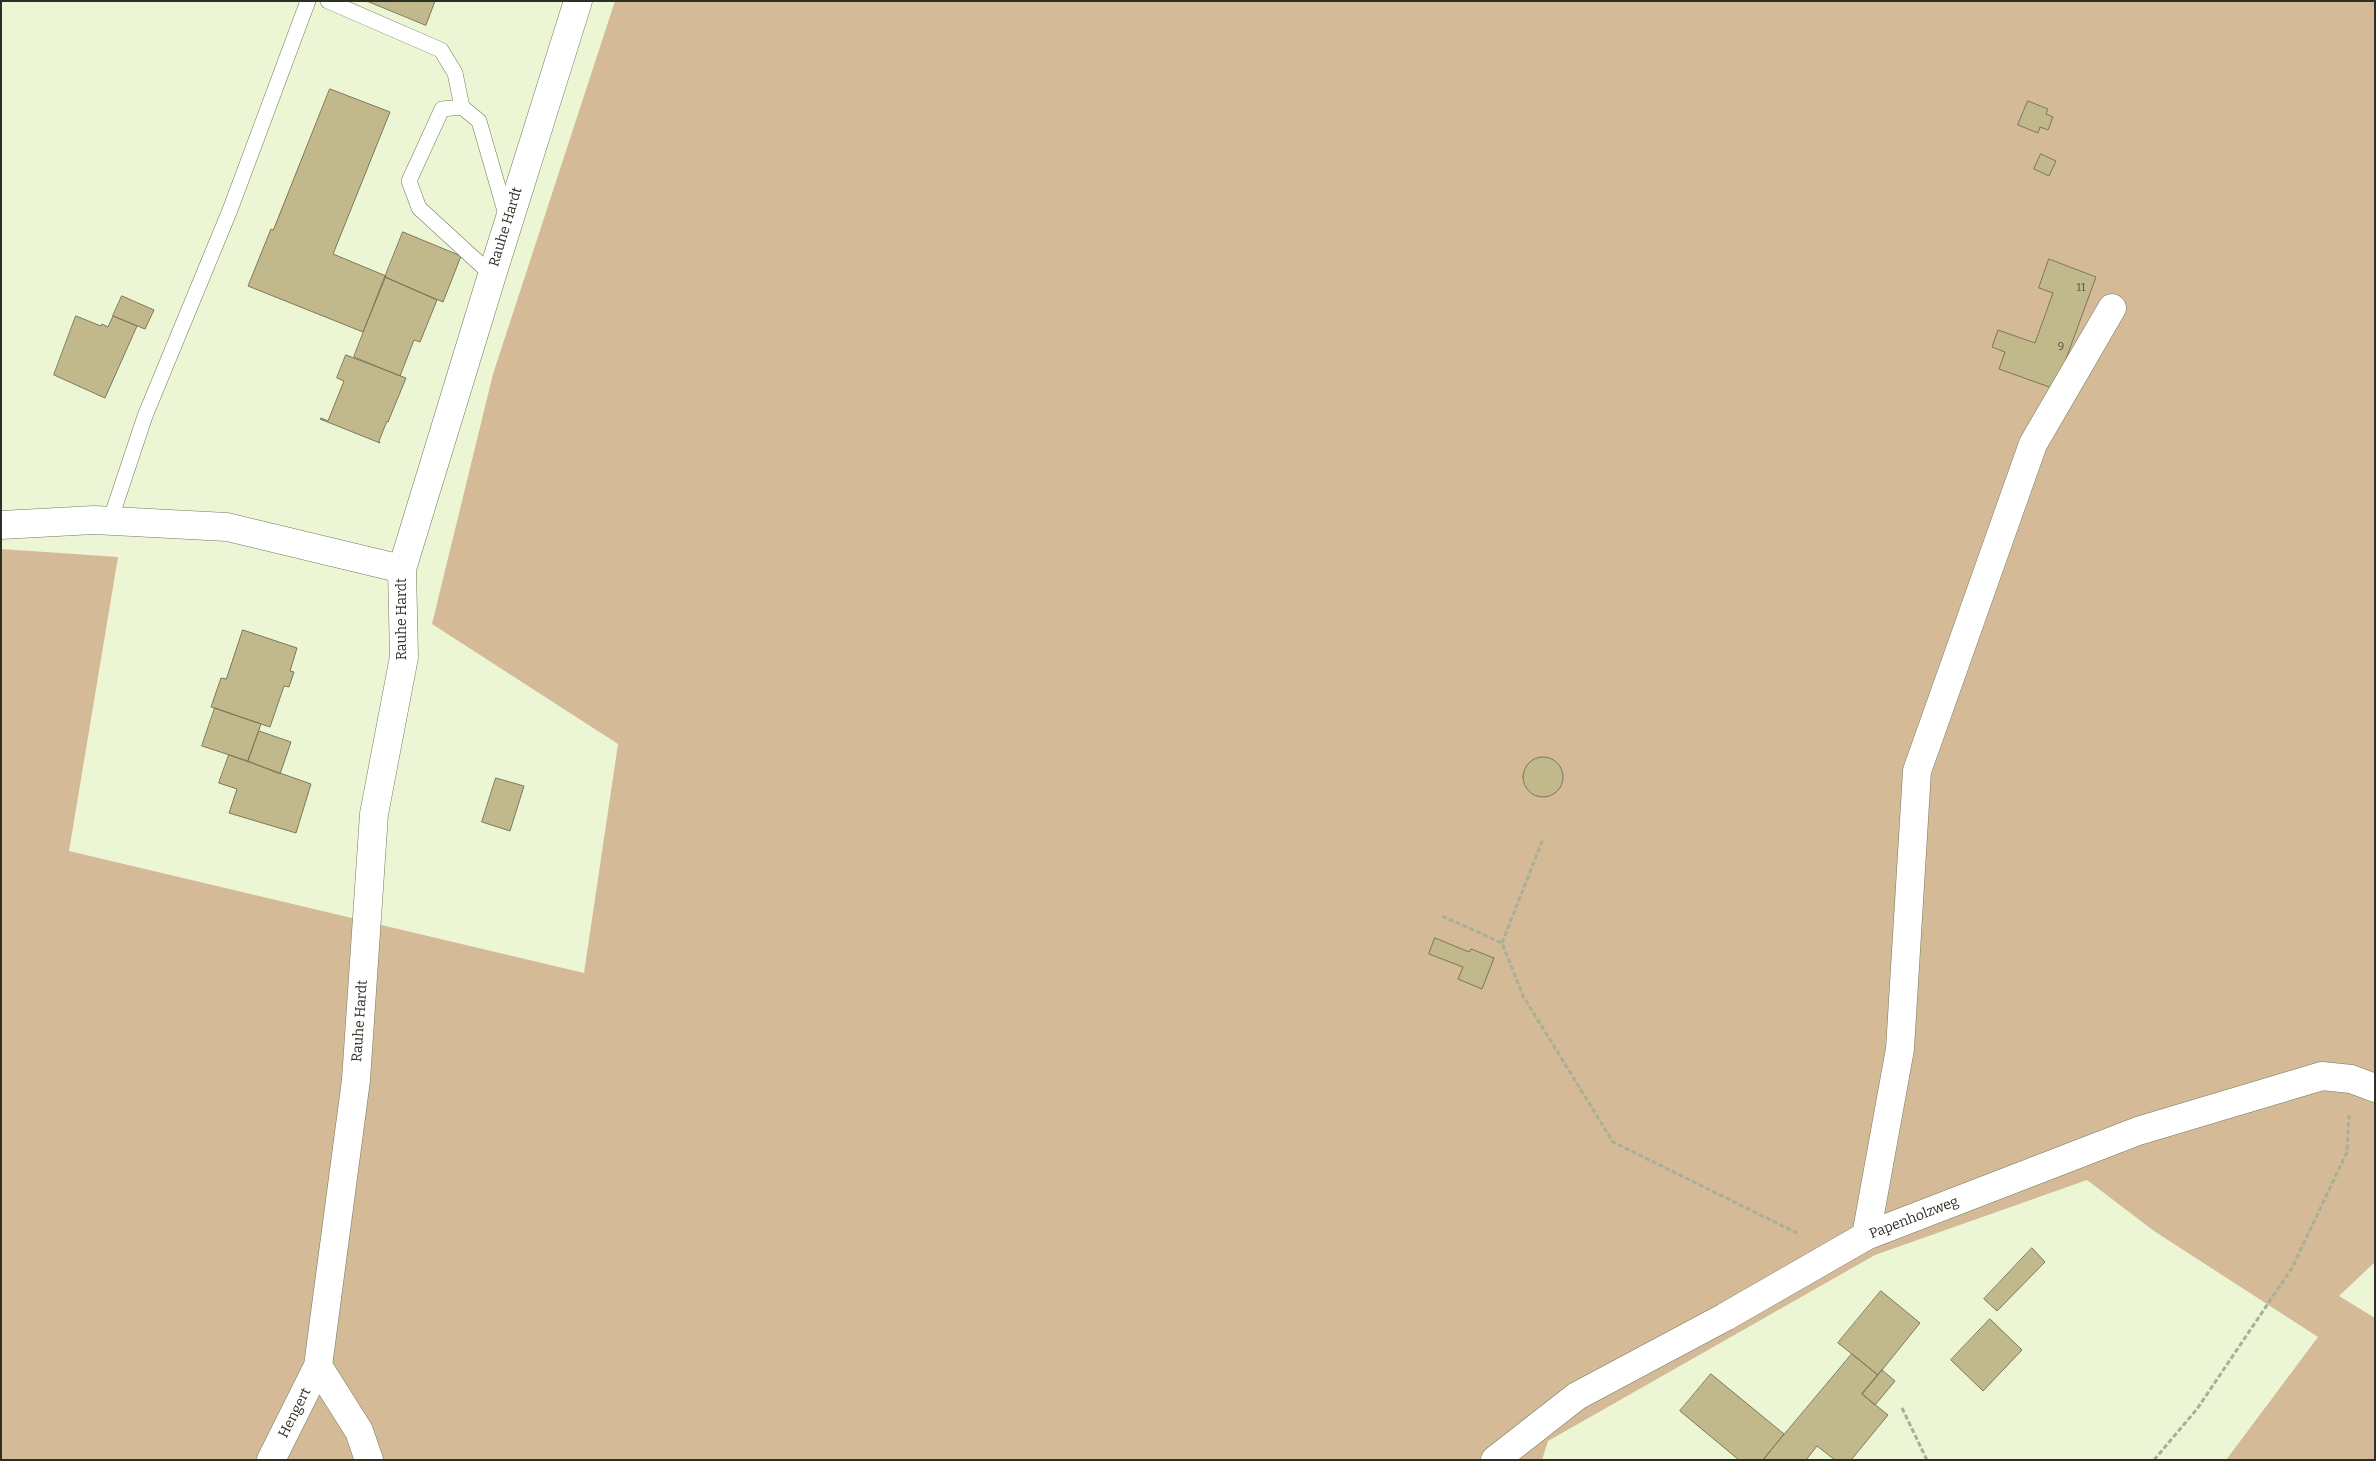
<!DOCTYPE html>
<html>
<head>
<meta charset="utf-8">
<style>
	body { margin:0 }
	#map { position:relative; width:2376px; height:1461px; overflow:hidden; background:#ecf6d5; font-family:Bitter,serif }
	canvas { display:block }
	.frame { position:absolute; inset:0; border:2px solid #2c2f23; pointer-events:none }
</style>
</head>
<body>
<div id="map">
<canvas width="2376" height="1461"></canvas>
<div class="frame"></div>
</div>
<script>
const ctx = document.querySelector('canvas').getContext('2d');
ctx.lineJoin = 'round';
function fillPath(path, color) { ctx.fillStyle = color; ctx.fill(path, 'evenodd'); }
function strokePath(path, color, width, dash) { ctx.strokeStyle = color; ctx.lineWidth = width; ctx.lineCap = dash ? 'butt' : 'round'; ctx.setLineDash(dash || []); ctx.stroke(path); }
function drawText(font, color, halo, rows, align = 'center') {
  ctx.font = font + ' Bitter,serif'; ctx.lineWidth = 4; ctx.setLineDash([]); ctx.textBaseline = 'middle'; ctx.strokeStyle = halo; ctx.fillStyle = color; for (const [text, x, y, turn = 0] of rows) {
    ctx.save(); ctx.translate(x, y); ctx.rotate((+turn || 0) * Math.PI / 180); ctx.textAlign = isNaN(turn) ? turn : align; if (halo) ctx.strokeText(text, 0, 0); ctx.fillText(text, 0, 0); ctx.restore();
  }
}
const green = new Path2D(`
	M615,1H2375V1262L2339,1296L2375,1318V1460H2226L2318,1337L2154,1231L2087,1180L1875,1255L1548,1441L1542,1460H1V549L118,557L69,851L584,973L618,744L432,624L493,374Z`);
const building = new Path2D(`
	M367,1H435L426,25Z
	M330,89L390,112L333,254L386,276L363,332L248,286L271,229L273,230Z
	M2028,101L2048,109L2046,114L2053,117L2048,130L2040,127L2038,133L2018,125Z
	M2041,154L2056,161L2049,176L2034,169Z
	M403,232L461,256L443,302L385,277Z
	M2049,259L2096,277L2055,389L1999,369L2005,352L1992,347L1998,330L2035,343L2053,293L2039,288Z
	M385,277L437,300L420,342L414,340L400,376L354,357Z
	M122,296L154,310L145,329L113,316Z
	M76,316L101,326L102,324L108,327L113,316L137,326L105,398L54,375Z
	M346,355L406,378L388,422L387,421L379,441L380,443L320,419L321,418L328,421L344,381L337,378Z
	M243,630L297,648L290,671L294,672L289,687L284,686L270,727L211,707L221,678L226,679Z
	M215,708L261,724L248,761L202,746Z
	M259,731L291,742L280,774L248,761Z
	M229,755L311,784L296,833L229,813L237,789L219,783Z
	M1523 777a20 20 0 1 1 40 0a20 20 0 1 1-40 0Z
	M496,778L524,786L510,831L482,822Z
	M1435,938L1469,952L1471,949L1494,958L1482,989L1458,979L1463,967L1429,954Z
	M2032,1248L2045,1262L1997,1311L1984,1299Z
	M1881,1291L1920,1323L1878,1375L1838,1343Z
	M1990,1319L2022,1350L1983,1391L1951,1360Z
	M1852,1354L1878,1375L1862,1394L1888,1415L1851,1460H1835L1817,1446L1806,1460H1763Z
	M1882,1370L1895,1381L1875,1405L1862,1394Z
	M1711,1374L1784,1434L1763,1460H1739L1680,1411Z`);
const path = new Path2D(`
	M1442,916L1502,943L1523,996L1613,1142L1799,1234
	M1502,943L1543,839
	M1902,1408L1927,1460
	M2154,1460L2197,1409L2292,1268L2347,1152L2349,1115`);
const service = new Path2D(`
	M328,1L441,50L455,73L462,107
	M492,275L419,208L409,181L442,109L462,107L479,121L507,218
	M110,521L145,416L230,210L308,1`);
const minor = new Path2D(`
	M1,525L94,520L227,527L402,569
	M1866,1236L1900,1049L1917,771L2033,444L2112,308
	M271,1460L318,1366
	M369,1460L359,1431L318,1366L356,1080L374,814L404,657L402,569L492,275L578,1
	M1495,1460L1577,1396L1725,1317L1866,1236L2138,1131L2322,1076L2351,1079L2375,1088`);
const numberNames = [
	["11",2081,288],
	["9",2061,347]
];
const streetNames = [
	["Rauhe Hardt",506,227,-73],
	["Rauhe Hardt",402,619,-90],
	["Rauhe Hardt",360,1021,-86],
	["Papenholzweg",1914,1218,-21],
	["Hengert",295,1413,-63]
];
fillPath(green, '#d5ba98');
fillPath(building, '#c1b88b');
strokePath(building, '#7d7759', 1);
strokePath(service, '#717a5c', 16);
strokePath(minor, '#717a5c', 29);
strokePath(path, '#a7af95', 3, [5, 2.5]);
strokePath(service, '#fff', 15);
strokePath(minor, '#fff', 28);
drawText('11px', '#51513d', null, numberNames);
drawText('14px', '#2c2f23', '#fefefe', streetNames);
</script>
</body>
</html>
